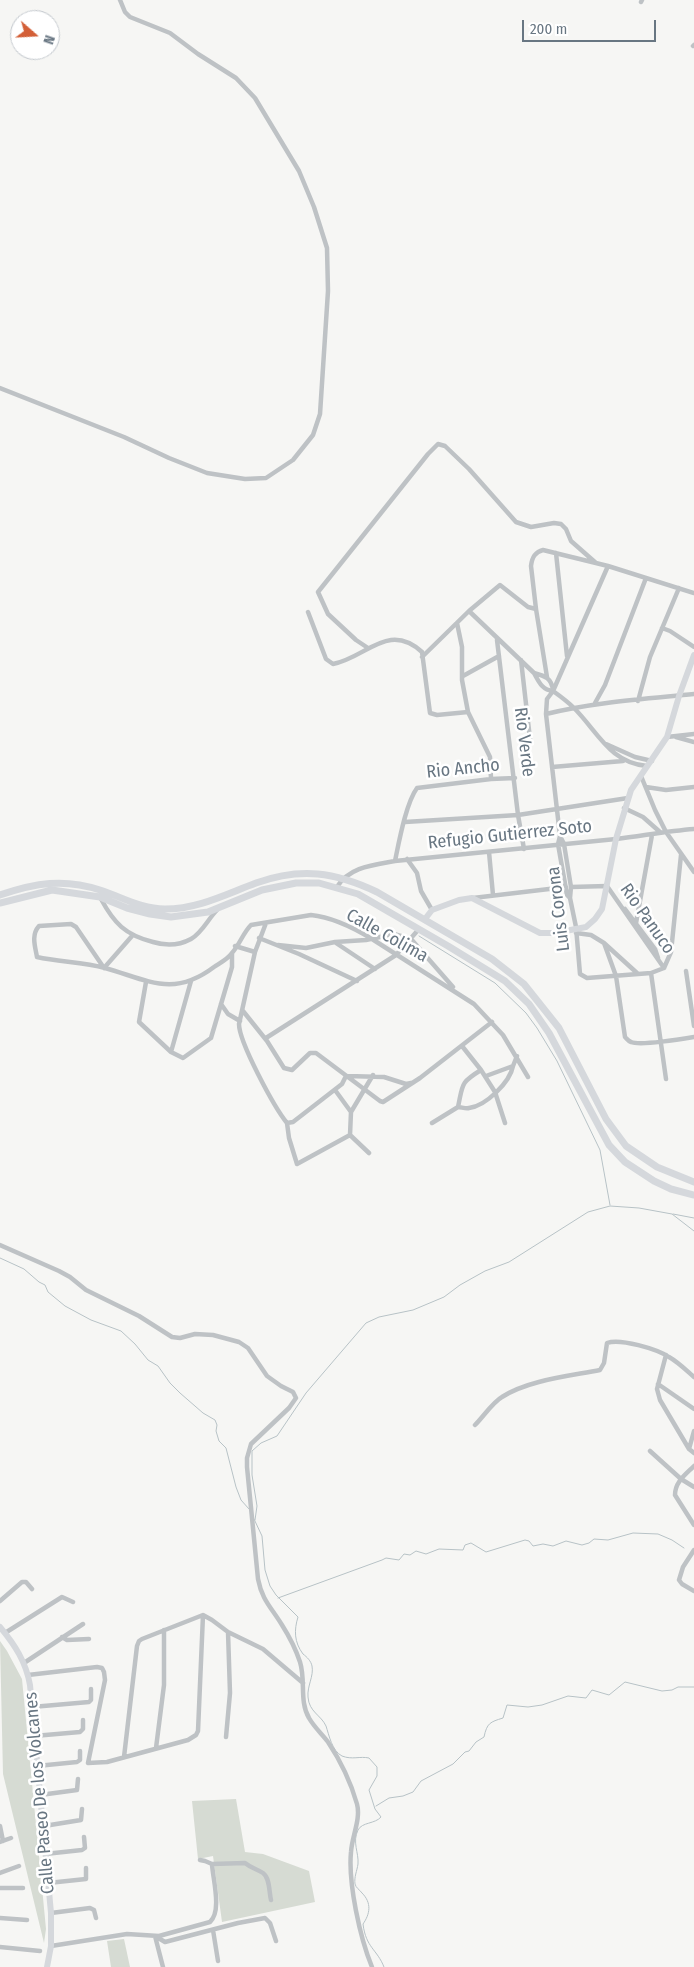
<!DOCTYPE html>
<html>
<head>
<meta charset="utf-8">
<style>
	body { margin:0 }
	#map { position:relative; width:694px; height:1967px; overflow:hidden; background:#f6f6f4; font-family:"Fira Sans Condensed",sans-serif }
	canvas { display:block }
	.north { position:absolute; left:10px; top:10px; width:50px; height:50px; box-sizing:border-box; background:#fff; border:1px solid #c3c8cd; border-radius:50%; rotate:109deg; font-size:14px; font-weight:700; line-height:20px; text-align:center; color:#687682 }
	.north::after { content:''; display:block; margin:auto; width:18px; height:22px; background:#d35f37; clip-path:polygon(50% 0,100% 100%,50% 72%,0 100%) }
	.scale { position:absolute; left:522px; top:20px; width:134px; height:22px; box-sizing:border-box; border:2px solid #687682; border-top:0; padding-left:6px; font-size:15px; line-height:18px; white-space:nowrap; color:#687682; -webkit-text-stroke:4px #fff; paint-order:stroke }
</style>
</head>
<body>
<div id="map">
<canvas width="694" height="1967"></canvas>
<div class="north">N</div>
<div class="scale">200 m</div>
</div>
<script>
const ctx = document.querySelector('canvas').getContext('2d');
ctx.lineJoin = 'round';
function fillPath(path, color) { ctx.fillStyle = color; ctx.fill(path, 'evenodd'); }
function strokePath(path, color, width, dash) { ctx.strokeStyle = color; ctx.lineWidth = width; ctx.lineCap = dash ? 'butt' : 'round'; ctx.setLineDash(dash || []); ctx.stroke(path); }
function drawText(font, color, halo, rows, align = 'center') {
  ctx.font = font + ' "Fira Sans Condensed",sans-serif'; ctx.lineWidth = 5; ctx.setLineDash([]); ctx.textBaseline = 'middle'; ctx.strokeStyle = halo; ctx.fillStyle = color; for (const [text, x, y, turn = 0] of rows) {
    ctx.save(); ctx.translate(x, y); ctx.rotate((+turn || 0) * Math.PI / 180); ctx.textAlign = isNaN(turn) ? turn : align; if (halo) ctx.strokeText(text, 0, 0); ctx.fillText(text, 0, 0); ctx.restore();
  }
}
const green = new Path2D(`
	M0,1641L7,1651L22,1679L46,1929L44,1943L3,1774Z
	M236,1799L245,1852L263,1854L309,1871L315,1902L222,1922L213,1856L198,1859L192,1801Z
	M124,1939L130,1967H111L107,1941Z`);
const stream = new Path2D(`
	M419,936L495,983L526,1013L537,1028L557,1061L600,1150L610,1205
	M673,1214L694,1218
	M0,1258L24,1269L39,1282L45,1285L48,1292L65,1306L91,1320L121,1331L135,1344L148,1360L158,1366L170,1383L180,1393L203,1413L215,1420L217,1425L216,1431L219,1441L226,1448L236,1487L241,1500L249,1509
	M254,1519L262,1536L265,1570L270,1586L276,1595L298,1617C294,1630 294,1642 303,1654C307,1657 311,1661 312,1666C314,1676 307,1686 308,1697C309,1712 321,1715 326,1726C329,1735 332,1751 342,1756C352,1760 360,1756 369,1758L377,1767V1776L369,1790L375,1809L381,1817C375,1824 362,1822 358,1830C352,1842 359,1853 358,1864C357,1871 354,1877 355,1884C356,1888 359,1889 362,1893C372,1903 370,1914 363,1924C366,1948 377,1949 384,1967
	M255,1520L257,1506L252,1475V1451L261,1443L277,1436L306,1393L366,1323L379,1317L413,1310L444,1297L460,1285L485,1271L509,1262L588,1212L610,1206L639,1208L672,1214L694,1231
	M278,1598L382,1560L386,1558L399,1560L404,1554L410,1555L416,1551L426,1554L439,1549L463,1550L465,1545L471,1543L486,1552L525,1540L529,1541L533,1546L543,1544L553,1546L566,1541L582,1545L589,1543L594,1539L608,1540L633,1533L658,1534L672,1540L684,1548
	M376,1806L389,1798L403,1796L413,1792L421,1781L453,1764L465,1752L469,1751L476,1742L484,1737C487,1723 490,1722 503,1718L507,1705L528,1707L542,1705L568,1696L586,1698L592,1690L609,1695L625,1682L662,1691L672,1690L678,1687H694`);
const street = new Path2D(`
	M641,2L642,0
	M693,46L694,45
	M0,388L124,437L169,458L207,473L245,479L266,478L293,460L313,435L320,414L328,291L327,248L314,207L299,171L255,98L236,78L198,54L170,33L130,17L125,12L120,0
	M556,553L567,656
	M608,566L553,691L547,699L546,714L560,836L564,844L571,887L570,898L576,927L580,974L587,978L651,973L664,968L671,952L681,855
	M469,611L534,673C545,676 552,678 553,691C560,696 568,702 574,708C598,732 610,763 647,766
	M308,612L326,659L333,664C366,658 388,621 422,652L430,713L437,715L468,712
	M457,623L462,647V680L468,712L490,757L491,779
	M662,628L670,631L694,647
	M497,640L518,815L524,849
	M368,648L356,640L328,614L318,592L428,454L438,444L445,446L469,469L516,522L531,527L554,523L561,524L566,529L571,541L596,563
	M422,657L469,611L500,585L528,607L536,609
	M521,660L530,739
	M534,673C539,682 542,690 553,691
	M463,676L499,656
	M547,677L536,609L531,566C532,557 535,552 543,550L608,566L694,593
	M638,701L650,657L679,588
	M595,703L605,685L646,578
	M546,714C595,702 644,699 694,694
	M667,737L694,734
	M676,737L694,742
	M606,744L635,757L652,761
	M552,767L623,761
	M641,776L655,810L666,832L694,872
	M646,787L666,790L694,787
	M624,808L643,817L660,832
	M405,822L518,815L628,798
	M560,836L558,844L567,895L570,898
	M489,852L493,895
	M407,859L417,873L421,891L432,910
	M395,861C399,842 406,803 417,788L491,779L515,778
	M337,887C349,867 373,865 395,861L616,839C642,836 667,831 694,829
	M571,887L607,886L664,968
	M473,898L566,887
	M101,899C114,923 125,935 153,942C166,946 178,946 191,939C202,933 208,919 217,910
	M625,909L655,949L658,958
	M266,923L255,952L239,1024C239,1042 274,1107 287,1123L293,1122L342,1084L346,1076
	M636,923L652,835
	M576,933L591,935L604,943L637,973
	M259,938L299,954L357,981
	M336,943L375,969
	M604,943L616,976L625,1037C627,1039 628,1041 631,1042C640,1046 682,1039 694,1037
	M278,945L306,948L335,942L366,940L394,934L411,939L453,987
	M235,946L255,952
	M104,968L76,927L71,924L39,926C31,935 35,946 37,957C59,962 83,962 105,968C148,980 173,998 214,967C220,963 228,959 232,953C240,944 243,933 251,925L311,915C331,917 354,928 372,939L474,1004L503,1035L528,1077
	M104,968L132,936
	M686,971L694,1026
	M651,973L666,1079
	M146,982L139,1022L171,1052L183,1058L211,1038L232,967V953
	M221,1004L228,1014L240,1021
	M243,1011L267,1041L284,1068L292,1070L310,1053H316L380,1101L383,1102L420,1078L492,1022
	M266,1038L396,955L419,929
	M462,1046L481,1070L495,1092L505,1123
	M171,1052L191,981
	M347,1076L384,1077L406,1084L411,1083
	M486,1076L513,1066L517,1056
	M335,1090L351,1112
	M458,1107C461,1107 466,1109 469,1108C486,1106 510,1082 513,1066
	M287,1123L289,1138L297,1164L350,1135L351,1112L373,1075
	M432,1123L458,1107C463,1084 460,1083 481,1070
	M350,1135L369,1153
	M0,1245L59,1271L70,1277L86,1290L139,1316L172,1337L180,1338L195,1334L213,1335L239,1342L248,1348L267,1376L281,1386L293,1392L296,1398L289,1408L251,1444L247,1458V1467L258,1579C262,1600 271,1607 282,1625C289,1636 296,1650 300,1662C306,1681 299,1701 309,1718C314,1727 322,1734 328,1742C340,1760 351,1783 357,1804C361,1819 352,1836 351,1852C348,1883 360,1938 372,1967
	M666,1355L657,1389L660,1400L689,1449L694,1453
	M658,1384L694,1409
	M475,1425C483,1417 493,1402 502,1397C528,1380 570,1376 600,1370L604,1363L607,1343C620,1338 657,1349 669,1357C678,1362 686,1370 694,1377
	M689,1449L694,1431
	M650,1451L681,1479L694,1487
	M694,1466C685,1475 675,1482 675,1495L694,1525
	M694,1550L683,1567L679,1580L682,1584L694,1591
	M0,1601L22,1582H26L32,1589
	M5,1633L62,1597L73,1602
	M62,1637L67,1640L89,1639
	M24,1663L83,1624
	M28,1675L97,1667L102,1668L104,1672L105,1680L88,1763L107,1762L188,1740L196,1735L198,1731L203,1615
	M32,1707L89,1702L91,1700V1689
	M34,1736L80,1732L83,1729V1720
	M226,1737L230,1693L228,1632
	M156,1748L164,1685V1630
	M124,1757L137,1646L139,1641L142,1639L203,1615L212,1620L228,1632L263,1649L303,1683
	M37,1766L77,1762L80,1760V1751
	M40,1795L77,1790L78,1779
	M0,1826L3,1841
	M44,1826L81,1820L82,1809
	M0,1842L11,1838
	M45,1854L82,1850L85,1848L84,1837
	M212,1864L245,1863C251,1868 257,1869 263,1873C270,1878 269,1892 271,1900
	M0,1873L19,1866
	M48,1883L86,1879V1868
	M0,1888H23
	M51,1913L90,1908L94,1910L96,1918
	M0,1918L27,1920
	M213,1930L218,1961
	M155,1936L163,1967
	M159,1936L160,1939L165,1942L238,1923L265,1918L270,1923L276,1941
	M51,1946L127,1934L159,1936L210,1922C222,1911 213,1880 212,1864L205,1861L200,1860
	M0,1947L40,1951`);
const secondary = new Path2D(`
	M425,919L432,910L459,900L472,898L540,933H555L586,927L595,919L602,909L616,839L631,790L667,737L679,696L694,655
	M0,1627C15,1645 26,1662 30,1685L51,1913V1946L47,1967`);
const primary = new Path2D(`
	M0,895C35,883 64,878 100,890C122,897 141,909 165,909C198,909 226,894 256,883C301,867 335,872 377,892L492,959L524,984L559,1028L606,1119L626,1146L657,1167L694,1182
	M0,903L52,890L100,897L127,908L150,914L171,917L208,912L262,890L296,883H319L358,894L448,946L505,981L529,1004L549,1033L609,1145L625,1162L654,1181L671,1189L694,1195`);
const streetNames = [
	["Rio Verde",524,742,83],
	["Rio Ancho",463,769,-6],
	["Refugio Gutierrez Soto",510,835,-6],
	["Luis Corona",559,909,-97],
	["Rio Panuco",647,919,55],
	["Calle Colima",387,936,29],
	["Calle Paseo De los Volcanes",40,1793,-95]
];
fillPath(green, '#d6dbd3');
strokePath(stream, '#b7c2c6', 1);
strokePath(street, '#bec2c5', 4.5);
strokePath(secondary, '#d5d8dc', 6);
strokePath(primary, '#d5d8dc', 7);
drawText('18px', '#687682', '#fff', streetNames);
</script>
</body>
</html>
